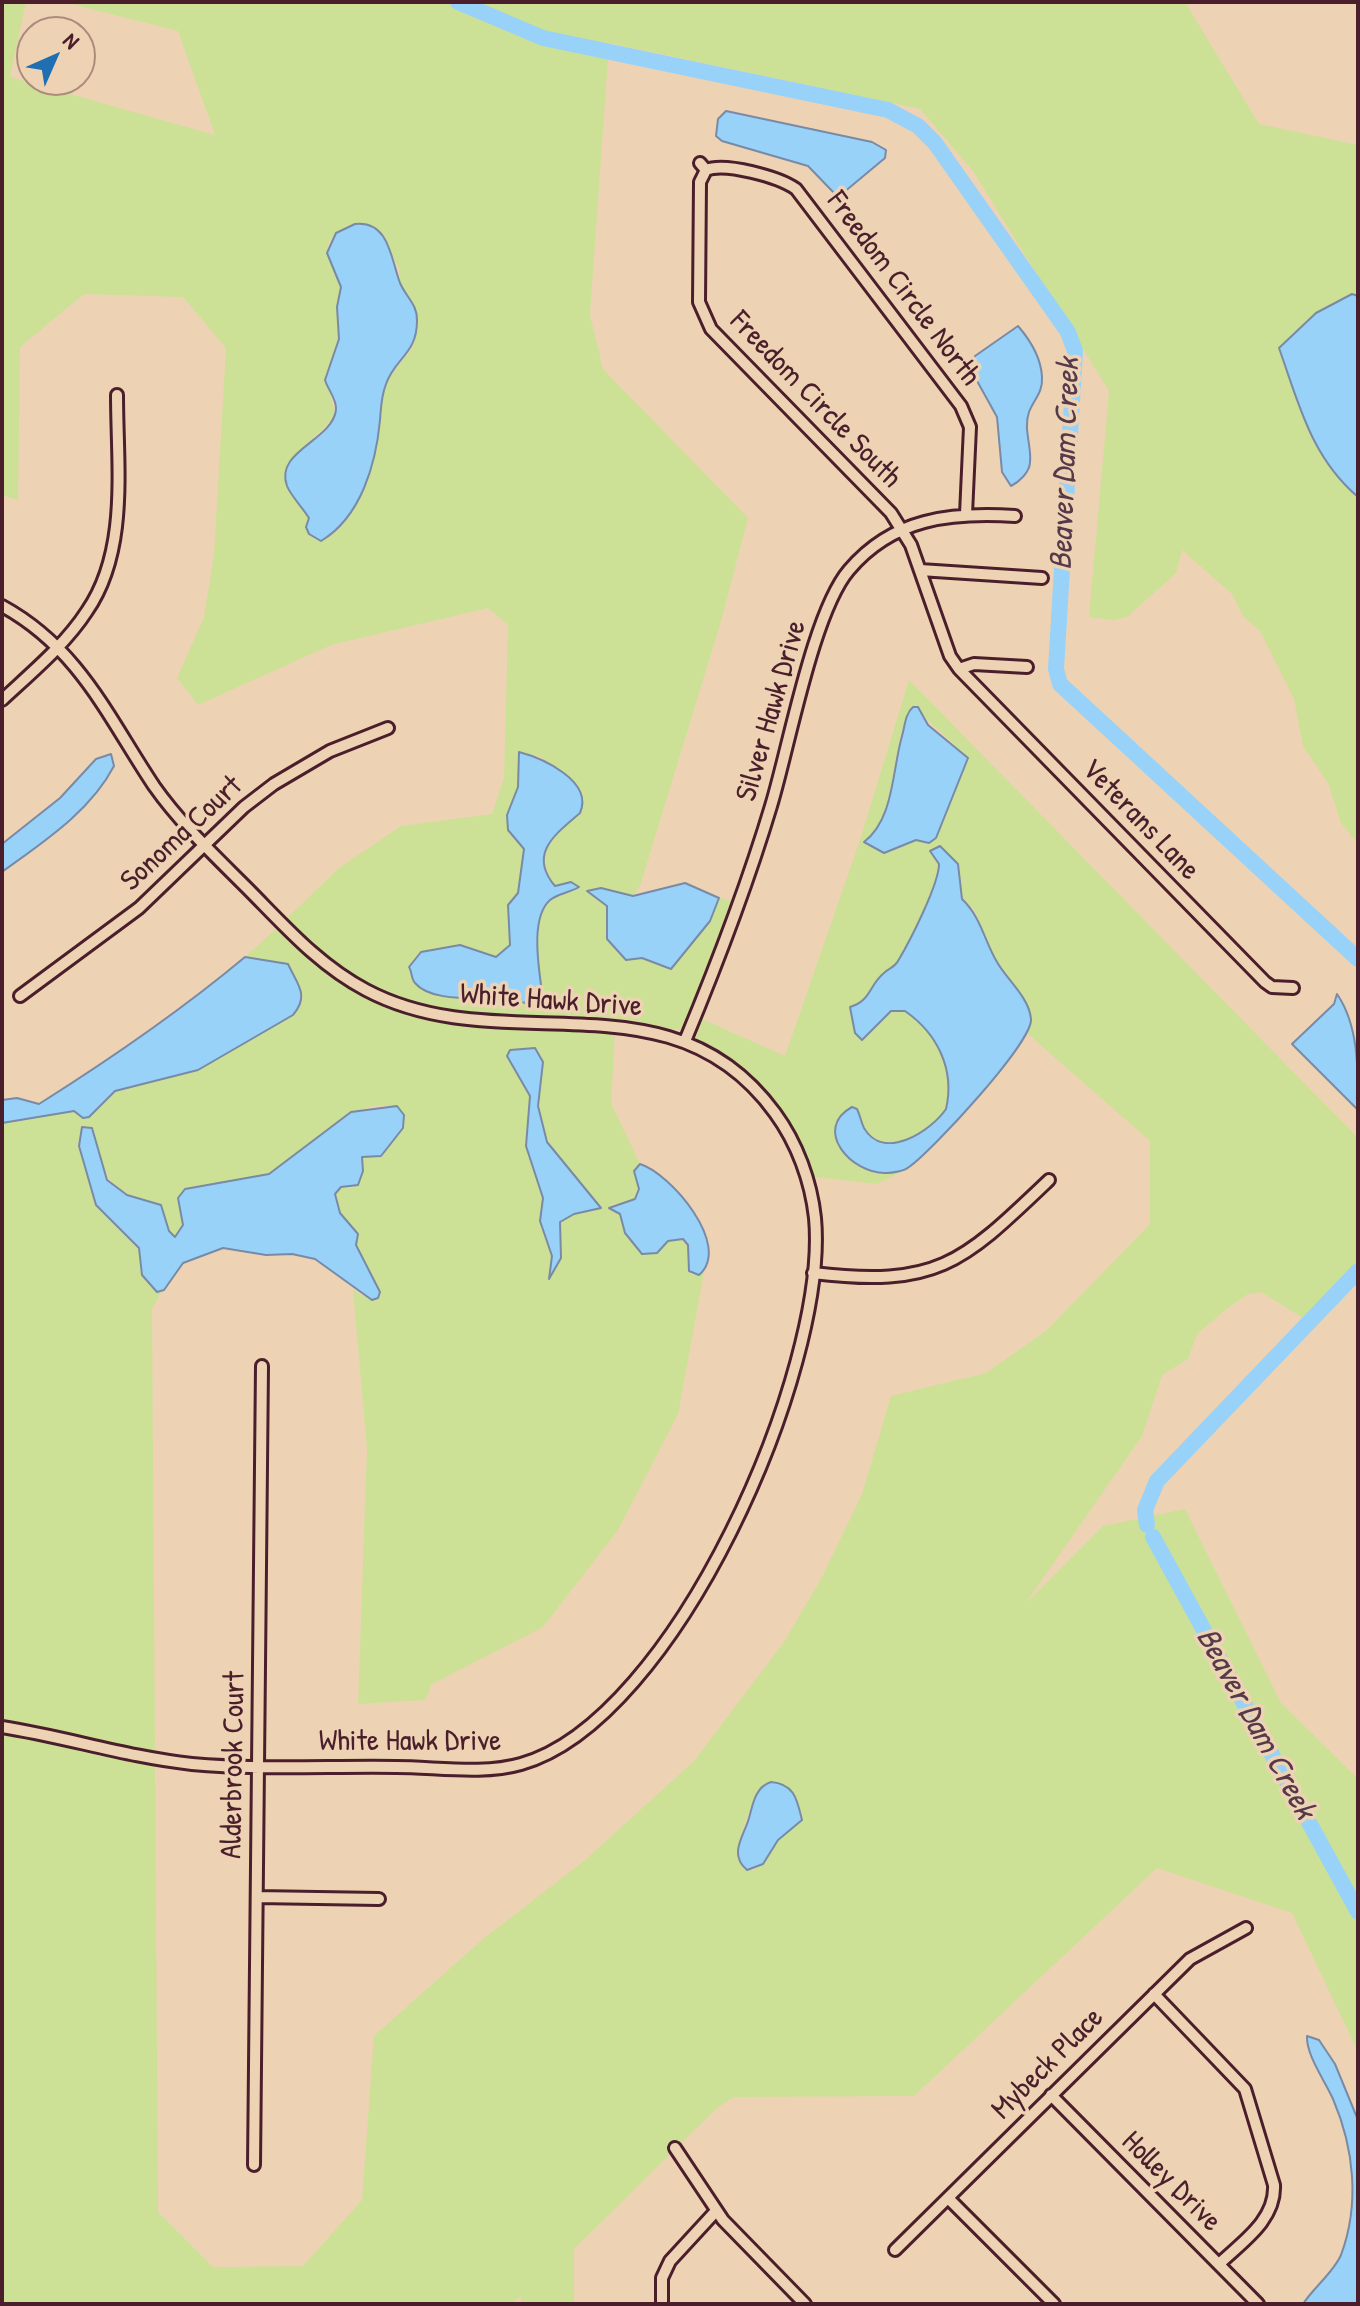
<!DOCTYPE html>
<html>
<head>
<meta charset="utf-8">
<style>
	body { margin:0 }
	#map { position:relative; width:1360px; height:2306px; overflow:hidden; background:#edd3b4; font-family:"Patrick Hand",sans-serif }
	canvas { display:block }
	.frame { position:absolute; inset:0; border:4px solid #4a1f2b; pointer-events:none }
	.north { position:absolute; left:16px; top:16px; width:80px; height:80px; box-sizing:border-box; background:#edd3b4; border:2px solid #ac8b7d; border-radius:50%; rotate:45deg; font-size:22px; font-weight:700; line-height:32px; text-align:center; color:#4a1f2b }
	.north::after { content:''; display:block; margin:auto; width:28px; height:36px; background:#1f6fb2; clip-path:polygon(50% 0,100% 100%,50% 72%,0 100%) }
</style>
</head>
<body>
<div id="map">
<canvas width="1360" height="2306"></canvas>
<div class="frame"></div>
<div class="north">N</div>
</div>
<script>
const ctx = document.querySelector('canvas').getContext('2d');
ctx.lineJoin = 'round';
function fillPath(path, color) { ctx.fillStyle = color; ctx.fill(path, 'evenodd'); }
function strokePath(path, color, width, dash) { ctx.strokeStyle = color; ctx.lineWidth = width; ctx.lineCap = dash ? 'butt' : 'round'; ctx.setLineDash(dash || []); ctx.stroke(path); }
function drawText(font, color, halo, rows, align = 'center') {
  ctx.font = font + ' "Patrick Hand",sans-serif'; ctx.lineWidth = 7; ctx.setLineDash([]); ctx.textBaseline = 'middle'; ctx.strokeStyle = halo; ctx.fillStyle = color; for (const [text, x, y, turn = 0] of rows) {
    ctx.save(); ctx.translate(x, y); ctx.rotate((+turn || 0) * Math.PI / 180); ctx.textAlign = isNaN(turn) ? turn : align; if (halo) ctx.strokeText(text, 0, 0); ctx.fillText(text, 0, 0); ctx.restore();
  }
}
const green = new Path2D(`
	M2,2H26L10,77L215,135L178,31L63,2H1185L1259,124L1358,145V296L1352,294L1316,313L1292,338C1305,407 1301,448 1358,497V844L1341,823L1328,783L1303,746L1294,699L1260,631L1243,616L1232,594L1182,550L1176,573L1127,617L1114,620L1089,617L1109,391L973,171L920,109L609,43L590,315L603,369L748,518L721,621L640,886L633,896L602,888L607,906V939L670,969L710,921L719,898L733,901L686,1023L679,1030C659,1028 640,1020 619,1019C473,1009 401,1036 286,919L339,868L401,826L492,814L504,778L508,625L488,608L331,645L198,705L177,678L204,617L214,555L226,348L183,297L84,294L20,347L18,500L2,495ZM347,227L380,231L399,269L400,282L413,303L418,322L415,338L412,348L386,382L362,494L327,538L306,527L309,518C304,509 290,495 287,486C278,455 324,437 335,413L326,376C341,354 339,333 337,309C337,301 342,293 340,285C336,259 311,246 347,227ZM519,752L541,757L577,786L573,819C550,836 537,854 552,883L559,887L571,882L569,893C564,894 555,896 551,899C530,915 538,962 541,985C537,991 535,996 528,999C510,1007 421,996 412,977L413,964L421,952L460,945L496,957L510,945L507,913L518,893L524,849L508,830L507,815L518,787Z
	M909,680L1358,1138V1260L1303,1318L1261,1292L1248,1294L1224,1311L1197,1334L1188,1359L1162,1375L1142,1436L1025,1604L1103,1526L1185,1509L1281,1703L1358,1779V2052L1292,1913L1157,1868L914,2096L733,2097L716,2109L574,2249V2304H521V2296L511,2304H2V1733L155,1765L158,2212L213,2267L303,2266L362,2200L374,2036L483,1939L584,1861L694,1761L784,1642L822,1577L862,1494L891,1396L986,1373L1047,1330L1150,1224V1141L1028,1034L1032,1021L1028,1007L997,964L975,911L962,899L958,864L940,846L930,851L939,864L934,894L898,961L881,975L862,1004L866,1037C872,1024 890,1007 905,1011C938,1034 955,1069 946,1109C931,1129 900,1153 874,1138C863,1131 862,1116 852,1108L884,1173L907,1169L877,1184L814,1177C799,1135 777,1097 742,1068C728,1056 708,1049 696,1037L702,1019L785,1056L860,840ZM913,707H918C931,729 954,738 966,760L936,838L916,840L884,853L864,842C903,811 886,747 913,707ZM764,1784L791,1789L802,1818L778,1840L763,1864L752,1871L740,1863C734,1841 752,1803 764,1784Z
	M277,928C388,1037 470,1029 615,1031L611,1103L640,1164L635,1175C643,1196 633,1205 612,1204L611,1210L620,1214L625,1233L642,1254L657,1253L668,1241L679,1238L688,1245L691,1275L704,1272L678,1414L618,1530L543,1627L432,1684L425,1700L358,1704L367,1449L353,1289L362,1296L373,1276L356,1245V1231L340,1213L335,1194L341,1187L352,1188L363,1172L362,1157L375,1158L405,1124L402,1111C358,1085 308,1157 269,1174C246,1184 215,1186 190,1187L179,1204L183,1225L175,1237L169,1231L159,1203C110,1193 102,1178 94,1131L89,1126L78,1140L96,1205L139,1248L146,1282L161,1293L152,1309L155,1752L2,1719V1123L74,1111L83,1118L115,1091L198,1070L293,1015L303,1000L288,964L245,957ZM508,1059L543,1062C542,1077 539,1091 538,1105C536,1141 581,1182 601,1208L574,1214L560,1222L558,1229L562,1247L549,1277L552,1256L541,1229L543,1198L528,1152L530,1096Z`);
const water = new Path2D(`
	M726,111L872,142L886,150L885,158L843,193L836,195L808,166L722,141L716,136L718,119Z
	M355,224C389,220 391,259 400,283C406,297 418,305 417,321C417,354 395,358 386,384C381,397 381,407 380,420C376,464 361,517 321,541L309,534L306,527L309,518C303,508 291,496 287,486C274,451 332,441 336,410C337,399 328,390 325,380L339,339L337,307L341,287L327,253L336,233Z
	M1352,294L1358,296V497C1311,457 1299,404 1279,348L1316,313Z
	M1018,326C1031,341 1041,357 1042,377C1043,393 1034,399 1029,412C1023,429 1032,447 1030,462C1030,472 1019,482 1011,486L1002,472L997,417L971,370L975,356Z
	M913,707H918L928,725L968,758L936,838L929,843L916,840L884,853L864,842C894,819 892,771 902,736C905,726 905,714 913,707Z
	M519,752C542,758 594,781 580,813C557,833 527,853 555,886L571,882L579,887C571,892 557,894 550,900C531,917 538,962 541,985L525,1003C498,993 435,1007 415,983C411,979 412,971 409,967L421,952L460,945L496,957L510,945L508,905L518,893L524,849L508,830L507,815L518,787Z
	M111,754L114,766C90,812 43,842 2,872V844L60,798L96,759Z
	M940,846L958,864L962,899C981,917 984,940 997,962C1007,980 1029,997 1031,1019C1033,1042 931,1152 909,1167C904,1171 893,1173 886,1173C851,1174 812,1129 852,1107L857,1109C860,1115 861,1122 864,1128C884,1162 931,1131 946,1109C955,1070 938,1034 905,1011H891L862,1040L855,1033L850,1007C871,1001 869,985 884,973C889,968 894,968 898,961C910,941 939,884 939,864L930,851Z
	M685,883L719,898L710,921L671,969L642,958L626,960L607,939V906L587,891L601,888L633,896Z
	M245,957L288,964C297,984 310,995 293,1015L198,1070L115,1091L89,1117L83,1118L74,1111L2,1123V1100L17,1098L39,1104C112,1058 178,1013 245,957Z
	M1337,994C1359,1026 1358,1070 1358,1110L1292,1044L1334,1004Z
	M535,1048L543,1062L538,1106L547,1142L601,1208L574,1214L560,1222L561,1258L549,1279L552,1256L540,1221L543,1198L526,1146L530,1096L507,1056L510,1050Z
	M397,1106L404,1115L403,1128L381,1156L362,1157L363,1171L358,1185L341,1187L335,1194L340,1213L358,1234L356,1245L380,1292L378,1298L372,1300L315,1259L292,1254L266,1255L223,1248L183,1263L164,1290L157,1292L142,1275L139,1248L96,1205L79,1146L82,1127L92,1128L107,1180L127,1195L161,1205L169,1231L175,1237L183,1225L178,1198L185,1189L269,1174L351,1112Z
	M640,1164C670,1173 733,1246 699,1275L689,1271L688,1245L683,1239L668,1241L657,1253L642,1254L625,1233L620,1214L609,1208L635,1199L639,1189L634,1171Z
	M771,1782C795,1784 797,1800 802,1820L778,1840L763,1864L747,1870C728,1854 744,1836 749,1818C753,1804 755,1787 771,1782Z
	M1307,2036L1319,2040L1335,2064L1358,2120V2304H1303C1314,2287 1333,2273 1341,2255C1360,2204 1354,2148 1333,2099C1325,2081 1306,2055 1307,2036Z`);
const river = new Path2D(`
	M458,2L543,38L888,110L918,126L935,143L1068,332L1075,351L1056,669L1060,684L1358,959
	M1147,1525L1145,1510L1157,1481L1358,1271
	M1153,1537L1358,1912`);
const minor = new Path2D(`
	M700,163L706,170L700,182L699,302L711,329L891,513L911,545L950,656L959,669L1265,982L1272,987L1293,988
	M706,170C725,162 779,177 796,189L961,406L970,427L966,514
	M920,570L1042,578
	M2,606C79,648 108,717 154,786C180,823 214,855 246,887C283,924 318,965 366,990C503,1063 670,968 775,1113C797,1143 811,1181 815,1218C829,1369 675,1721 521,1764C483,1775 436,1767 396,1767C329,1766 259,1770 192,1764C127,1757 66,1737 2,1727
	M959,669L974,664L1027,667
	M2,700C31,673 65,645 87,611C129,550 117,466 117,395
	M20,996L139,908L244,807L274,784L330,751L388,728
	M685,1041C717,964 747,886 771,806C789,747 813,612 849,570C893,518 951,512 1015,516
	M813,1273C938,1288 962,1263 1049,1180
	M257,1897L379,1899
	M1154,1994L1245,2089L1274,2185C1276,2220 1242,2242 1219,2264
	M1051,2095L1258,2304
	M675,2148L723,2220L805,2304
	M254,2165L262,1366
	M948,2198L1054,2304
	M895,2250L1190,1959L1246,1928
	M662,2304V2278L670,2261L716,2211`);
const streetNames = [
	["Freedom Circle North",903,289,53],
	["Freedom Circle South",815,400,46],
	["Silver Hawk Drive",772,711,-74],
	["Veterans Lane",1140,820,46],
	["Sonoma Court",182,834,-43],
	["White Hawk Drive",551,1001,4],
	["White Hawk Drive",410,1742],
	["Alderbrook Court",234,1765,-89],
	["Mybeck Place",1048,2064,-45],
	["Holley Drive",1171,2182,45]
];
const waterNames = [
	["Beaver Dam Creek",1066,464,-88],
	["Beaver Dam Creek",1255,1724,61]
];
fillPath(green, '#cce196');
fillPath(water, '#98d2f8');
strokePath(water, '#798aa6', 2);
strokePath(river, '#98d2f8', 16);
strokePath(minor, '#4a1f2b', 16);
strokePath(minor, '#edd3b4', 10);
drawText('30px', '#4a1f2b', '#edd3b4', streetNames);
drawText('italic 32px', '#563a4a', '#edd3b4', waterNames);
</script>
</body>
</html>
